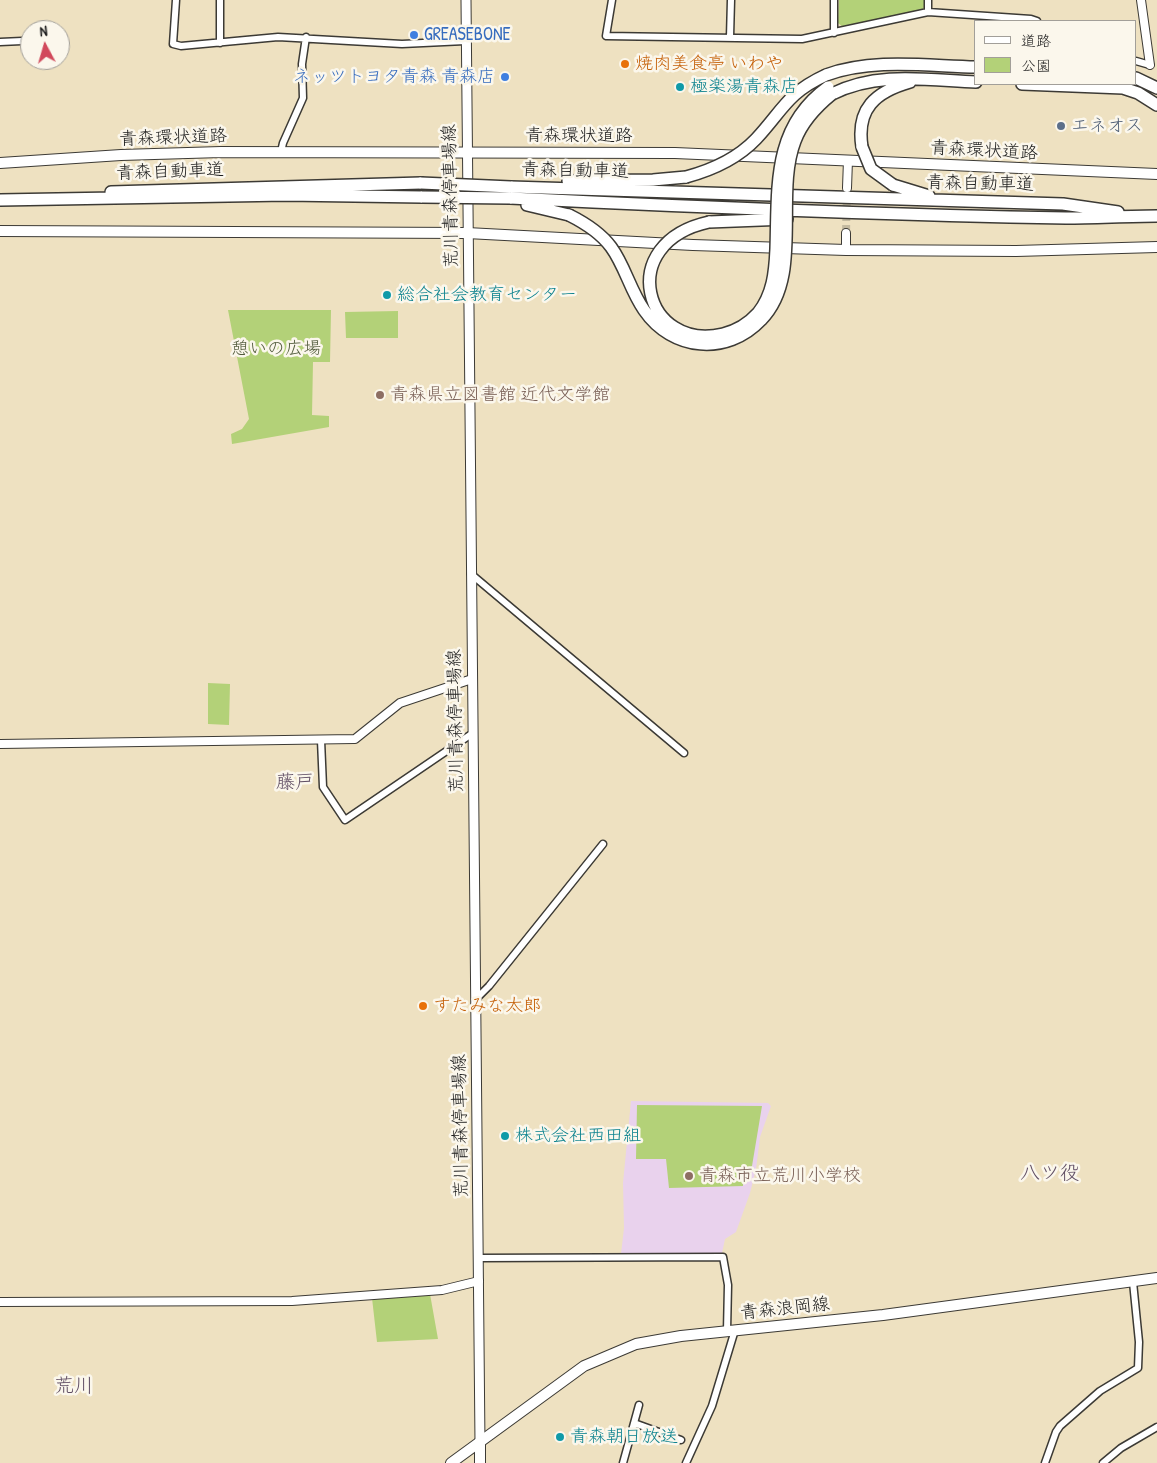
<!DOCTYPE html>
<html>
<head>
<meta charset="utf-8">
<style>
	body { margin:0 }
	#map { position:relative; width:1157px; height:1463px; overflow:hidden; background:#eee1c1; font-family:"Patrick Hand","Klee One",sans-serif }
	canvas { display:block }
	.legend { position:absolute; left:974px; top:20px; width:162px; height:65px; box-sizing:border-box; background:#fbf7ec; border:1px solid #a29f99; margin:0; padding:6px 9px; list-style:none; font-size:15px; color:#1c1c1c }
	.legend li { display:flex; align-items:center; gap:10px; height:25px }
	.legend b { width:25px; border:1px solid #a29f99 }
	.north { position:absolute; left:20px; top:20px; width:50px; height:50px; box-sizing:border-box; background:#fbf7ec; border:1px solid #a29f99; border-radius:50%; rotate:354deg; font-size:14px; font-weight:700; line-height:20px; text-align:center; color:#1c1c1c }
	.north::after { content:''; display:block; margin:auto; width:18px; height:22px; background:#d1495b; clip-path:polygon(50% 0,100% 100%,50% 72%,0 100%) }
</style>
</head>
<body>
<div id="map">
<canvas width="1157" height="1463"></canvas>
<ul class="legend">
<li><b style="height:6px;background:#fff"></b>道路</li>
<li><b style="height:14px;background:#b3d178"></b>公園</li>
</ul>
<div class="north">N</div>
</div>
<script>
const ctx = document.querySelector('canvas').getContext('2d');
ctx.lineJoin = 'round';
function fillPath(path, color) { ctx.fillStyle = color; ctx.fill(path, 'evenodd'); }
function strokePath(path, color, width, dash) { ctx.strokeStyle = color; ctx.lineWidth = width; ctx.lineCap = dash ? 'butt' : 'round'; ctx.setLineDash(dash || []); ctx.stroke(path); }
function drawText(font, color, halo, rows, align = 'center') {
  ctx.font = font + ' "Patrick Hand","Klee One",sans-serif'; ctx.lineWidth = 5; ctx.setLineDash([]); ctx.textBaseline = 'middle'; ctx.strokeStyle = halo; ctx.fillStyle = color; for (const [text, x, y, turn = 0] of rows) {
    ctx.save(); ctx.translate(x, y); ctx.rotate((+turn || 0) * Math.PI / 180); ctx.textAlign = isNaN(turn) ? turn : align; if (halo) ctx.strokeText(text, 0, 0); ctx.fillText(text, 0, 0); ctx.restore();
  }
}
const built = new Path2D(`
	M631,1101L768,1103L771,1106L760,1137L756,1169L750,1193L736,1232L725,1239L722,1253L621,1254L624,1228L623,1183Z`);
const green = new Path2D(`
	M839,0H926V6L922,10L843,27L838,23Z
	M228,310H331L330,362H313L312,415L329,416V427L232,444L231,434L242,429L249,419Z
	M398,311V338H346L345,312Z
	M208,683L230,684L229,725L208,724Z
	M637,1105L762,1106L750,1178H743V1186L669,1188L666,1159H636Z
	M430,1294L438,1339L377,1342L372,1298Z`);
const tertiaryTunnel = new Path2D(`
	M846,233L847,192`);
const minor = new Path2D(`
	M176,0L173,44L181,46L278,37L402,44L465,41
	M220,0V43
	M612,0L606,36L802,39L928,12L1031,19L1037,21
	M834,0V33
	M928,0V12
	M730,37L731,0
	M0,42L22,41
	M1136,61L1150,65
	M281,152L283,143L303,98L302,64L306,37
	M471,574L684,753
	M321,740L323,787L345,820L473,733
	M476,999L489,986L603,844
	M479,1258L723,1257L728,1285L727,1331
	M634,1423L681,1440
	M623,1463L639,1405
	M686,1463L712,1406L735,1330
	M1045,1463L1056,1432L1060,1426L1100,1391L1138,1368L1139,1342L1133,1282
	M1103,1463L1121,1448L1157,1427`);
const tertiary = new Path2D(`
	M1141,0L1150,65
	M847,188L848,160
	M846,250V233
	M0,744L355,739L400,703L472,679
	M0,1302L292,1301L442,1290L479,1281`);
const secondary = new Path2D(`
	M466,0L480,1442`);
const primary = new Path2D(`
	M480,1442V1463
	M451,1463L584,1366L636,1344L681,1336L883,1315L1157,1278`);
const trunk = new Path2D(`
	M0,163L121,155L221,152L675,153L1157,174
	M0,231L467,233L693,245L846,250L1016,251L1157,247`);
const motorway = new Path2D(`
	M826,75C873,58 926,66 976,67
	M1136,78L1157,88
	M1022,84L1123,88L1138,93L1157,105
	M832,94C877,71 927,80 976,82
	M862,147C856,109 875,92 910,82
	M568,181L653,180L686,177
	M893,185L929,196
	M511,187L1063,204L1118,212
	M111,192L421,183
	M510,198C695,207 881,215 1066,218C1096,218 1127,216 1157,216
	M0,200L286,195L422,197
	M527,205L569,215
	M709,222L787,219`);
const motorwayBridge = new Path2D(`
	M862,147L871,169L893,185
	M686,177C712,170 737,159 756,139C783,110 787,93 826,75
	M421,183L511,187
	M422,197L510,198
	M569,215C585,223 600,232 611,247C625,266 630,290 644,310C672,351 727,356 761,320C804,277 774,195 795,141C802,122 816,107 832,94
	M709,222C613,243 645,353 723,334C736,331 749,323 758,313C773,294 775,272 776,249C778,187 772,127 828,87`);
const markers = [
	[414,35,5,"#3f7fe0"],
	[625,64,5,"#e8710a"],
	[505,77,5,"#3f7fe0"],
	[680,87,5,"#0f9aa8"],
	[1061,126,5,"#5c6f8a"],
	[387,295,5,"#0f9aa8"],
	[380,395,5,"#8d6e63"],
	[423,1006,5,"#e8710a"],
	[505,1136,5,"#0f9aa8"],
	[689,1176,5,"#8d6e63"],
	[560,1437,5,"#0f9aa8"]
];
const shopNames = [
	["GREASEBONE",424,35],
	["ネッツトヨタ青森 青森店",495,77,"right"]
];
const foodNames = [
	["焼肉美食亭 いわや",635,64],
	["すたみな太郎",433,1006]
];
const cultureNames = [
	["極楽湯青森店",690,87],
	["総合社会教育センター",397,295],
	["株式会社西田組",515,1136],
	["青森朝日放送",570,1437]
];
const serviceNames = [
	["エネオス",1071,126]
];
const streetNames = [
	["青森環状道路",579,136],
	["青森環状道路",173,138,-2],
	["青森環状道路",984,151,3],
	["青森自動車道",575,171,1],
	["青森自動車道",170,172,-2],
	["青森自動車道",980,184,1],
	["荒川青森停車場線",451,196,-91],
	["荒川青森停車場線",456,721,-91],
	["荒川青森停車場線",461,1126,-91],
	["青森浪岡線",785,1309,-6]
];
const parkNames = [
	["憩いの広場",276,349]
];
const educationNames = [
	["青森県立図書館 近代文学館",390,395],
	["青森市立荒川小学校",699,1176]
];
const neighbourhoodNames = [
	["藤戸",295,783]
];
const quarterNames = [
	["八ツ役",1050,1174],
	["荒川",74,1387]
];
fillPath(built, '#e9d2ed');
fillPath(green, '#b3d178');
strokePath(tertiaryTunnel, '#c4baa0', 8, [8, 4]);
strokePath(minor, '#3c3a35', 9);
strokePath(tertiary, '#3c3a35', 10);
strokePath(secondary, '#3c3a35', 11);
strokePath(primary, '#3c3a35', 12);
strokePath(trunk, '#3c3a35', 12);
strokePath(motorway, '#3c3a35', 14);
strokePath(minor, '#fff', 6);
strokePath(tertiary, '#fff', 8);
strokePath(secondary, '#fff', 9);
strokePath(primary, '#fff', 10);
strokePath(trunk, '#fff', 10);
strokePath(motorway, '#fff', 11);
strokePath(motorwayBridge, '#3c3a35', 14, []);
strokePath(motorwayBridge, '#fff', 11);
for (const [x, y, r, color] of markers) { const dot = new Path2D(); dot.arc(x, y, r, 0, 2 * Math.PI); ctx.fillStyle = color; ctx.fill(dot); strokePath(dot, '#fbf7ec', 2); }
drawText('18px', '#366cbe', '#fbf7ec', shopNames, 'left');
drawText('18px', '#c56008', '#fbf7ec', foodNames, 'left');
drawText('18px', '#0d838f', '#fbf7ec', cultureNames, 'left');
drawText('18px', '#4e5e75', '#fbf7ec', serviceNames, 'left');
drawText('18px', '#1c1c1c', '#fbf7ec', streetNames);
drawText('18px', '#515b3c', '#fbf7ec', parkNames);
drawText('18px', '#785e54', '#fbf7ec', educationNames, 'left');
drawText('19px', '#604e64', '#fbf7ec', neighbourhoodNames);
drawText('20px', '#604e64', '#fbf7ec', quarterNames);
</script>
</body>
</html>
